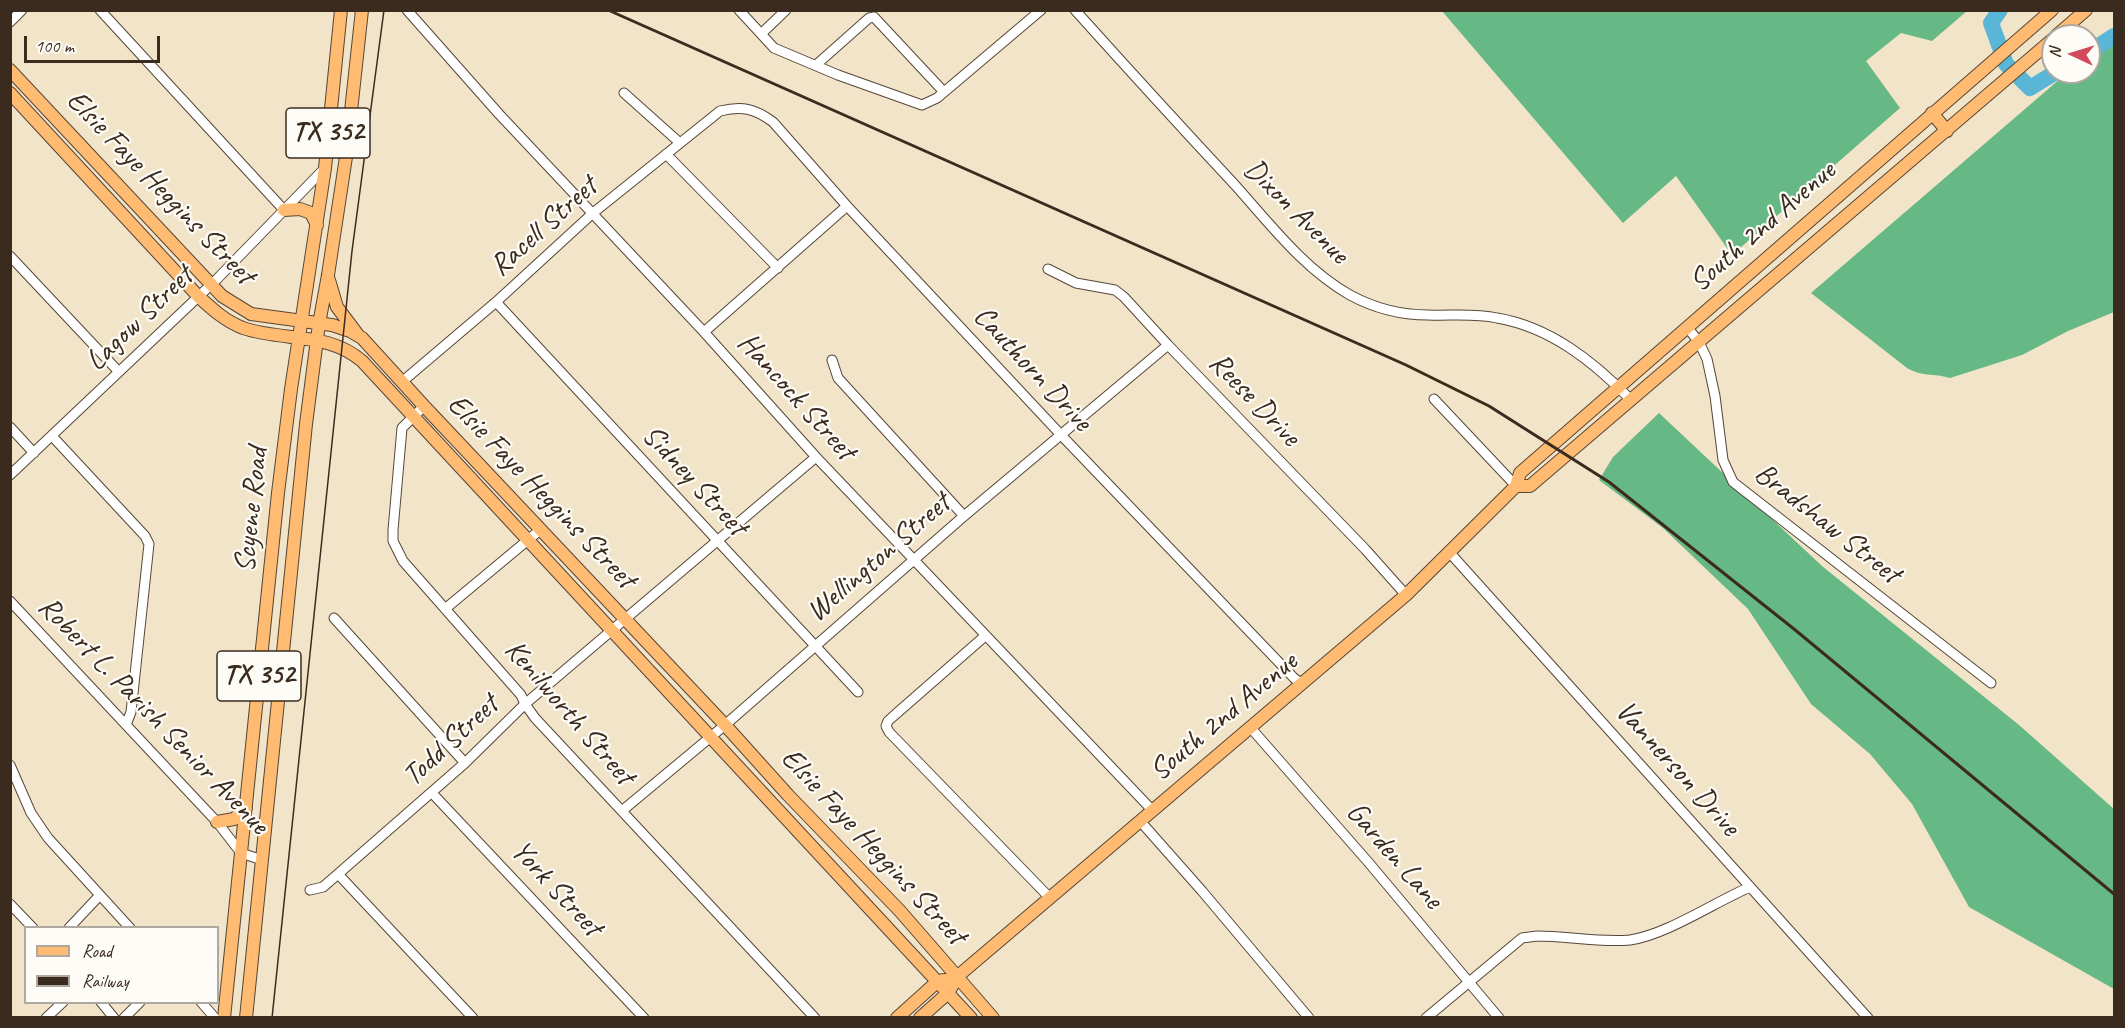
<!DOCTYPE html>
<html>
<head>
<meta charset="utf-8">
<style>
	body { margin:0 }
	#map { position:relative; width:2125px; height:1028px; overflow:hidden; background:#f2e4c8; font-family:Caveat,sans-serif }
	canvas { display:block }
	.frame { position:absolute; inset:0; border:12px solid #3b2a1e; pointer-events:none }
	.legend { position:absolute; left:24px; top:926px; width:195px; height:78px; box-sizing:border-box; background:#fdfcf7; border:2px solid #afa8a0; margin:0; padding:8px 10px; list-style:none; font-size:18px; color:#3b2a1e }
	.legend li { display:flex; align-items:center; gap:12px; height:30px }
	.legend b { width:30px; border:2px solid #afa8a0 }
	.north { position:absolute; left:2041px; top:24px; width:60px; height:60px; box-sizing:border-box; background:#fdfcf7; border:2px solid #afa8a0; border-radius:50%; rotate:274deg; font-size:16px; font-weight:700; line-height:24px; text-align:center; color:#3b2a1e }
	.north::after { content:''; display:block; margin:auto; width:21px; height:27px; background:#d1495b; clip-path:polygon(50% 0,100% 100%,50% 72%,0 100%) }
	.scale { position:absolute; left:24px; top:36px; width:136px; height:27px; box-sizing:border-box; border:3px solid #3b2a1e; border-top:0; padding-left:8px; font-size:18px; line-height:21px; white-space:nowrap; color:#3b2a1e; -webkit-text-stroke:4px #fdfcf7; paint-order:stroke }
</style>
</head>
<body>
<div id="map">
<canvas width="2125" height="1028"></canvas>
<div class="frame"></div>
<ul class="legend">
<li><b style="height:8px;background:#febb71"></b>Road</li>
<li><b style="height:8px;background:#3b2a1e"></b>Railway</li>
</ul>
<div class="north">N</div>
<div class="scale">100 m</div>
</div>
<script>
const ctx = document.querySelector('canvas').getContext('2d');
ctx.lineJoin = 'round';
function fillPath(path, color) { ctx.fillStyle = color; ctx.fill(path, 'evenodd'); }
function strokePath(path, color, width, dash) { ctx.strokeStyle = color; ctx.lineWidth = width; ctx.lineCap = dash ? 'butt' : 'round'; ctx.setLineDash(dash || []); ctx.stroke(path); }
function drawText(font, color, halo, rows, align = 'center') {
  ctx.font = font + ' Caveat,sans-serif'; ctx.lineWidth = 4.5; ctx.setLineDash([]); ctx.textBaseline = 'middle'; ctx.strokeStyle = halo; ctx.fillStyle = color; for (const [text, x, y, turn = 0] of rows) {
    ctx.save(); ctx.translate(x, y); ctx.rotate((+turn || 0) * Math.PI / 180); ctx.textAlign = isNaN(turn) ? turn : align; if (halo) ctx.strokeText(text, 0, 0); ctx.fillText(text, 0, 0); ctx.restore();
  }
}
const forest = new Path2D(`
	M1442,11H1967L1932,41L1901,33L1866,61L1900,108L1732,255L1676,176L1623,223Z
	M2114,32V312L2068,331L2022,355L1950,378C1934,373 1922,377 1907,368L1811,293L2068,72H2089V54Z
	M1659,413L1822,566L2019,725L2114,809V989L1969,907L1912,804L1870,754L1811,704L1748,609L1663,528L1599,480L1613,457Z`);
const river = new Path2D(`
	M2000,10L1991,23L2006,64L2030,88L2056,72
	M2089,52L2114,36`);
const minor = new Path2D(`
	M100,10L284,210
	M407,10L499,114L704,332L816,457L1153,811
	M739,10L774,48L838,75L922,105L937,98L1041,10
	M1075,10C1128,69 1181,127 1235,185C1270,224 1304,269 1350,295C1374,308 1401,315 1428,315C1451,316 1474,313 1497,318C1550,327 1593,361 1630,399
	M10,22L22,10
	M761,34L786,10
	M816,65L869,18L874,17L944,92
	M624,93L680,143
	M666,154L778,268
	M10,256L119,372
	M1048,269L1076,283L1115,290L1124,297L1168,345L1365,549L1406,595
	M496,302L858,692
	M1687,327L1699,342L1707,359L1715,396L1723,460L1733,482L1991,683
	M704,332L847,206
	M832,360L838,378L964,516
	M403,381L496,302L593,213L720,111C742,106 754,108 773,122L847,206L1062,436L1294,678L1302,684
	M1434,399L1516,486
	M424,406L402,428L393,530V541L403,561L521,695L525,704L535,718L815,1018
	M10,427L34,453
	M52,436L145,536L149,544L131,712L126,725
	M10,475L217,279L325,168
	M1450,553L1868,1018
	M10,601L217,822L241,853L262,860
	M445,609L540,530
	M334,618L465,763
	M985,636L897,713L888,721L886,726L889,732L1049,897
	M1250,727L1369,863L1499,1018
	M10,765L31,813L48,838L130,928
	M432,793L644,1018
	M623,810L725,725L964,516L1168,345
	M1141,822L1202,891L1309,1018
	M338,874L465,763L525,704L816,457
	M310,890L323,887L338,874L473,1018
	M10,904L33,928
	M69,928L100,895
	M101,1002L114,1018
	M201,1002L215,1018
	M46,1018L63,1002
	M124,1018L140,1002
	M1426,1018L1522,938L1537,936C1567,936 1600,943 1630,940C1666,935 1715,902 1750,887`);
const major = new Path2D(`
	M2056,36L2086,10
	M10,70L222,296L251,314L332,325L350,331L362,338L424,406L725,725L788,795L900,911L993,1018
	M10,93L198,296C212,309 225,321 243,328C284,342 327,331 362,361L971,1018
	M1932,113L1947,131
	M284,210L300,209L311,213L317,225
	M329,280L337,307L358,335
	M1516,486H1530L2053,39
	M217,822L234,819L246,808
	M224,1018L278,493L291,389L325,168L341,10
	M246,1018L306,424L319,324L328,275L346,157L362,10
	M897,1018L938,981L945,980
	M920,1018L948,993L958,976L965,970L1406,595L1516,486L1520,473L2052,10`);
const tram = new Path2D(`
	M272,1018L352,251L384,10`);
const rail = new Path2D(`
	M608,10L1406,365L1489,406L1609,482L1794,629L2114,894`);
const shields = [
	[328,133,84],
	[259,676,84]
];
const shieldNames = [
	["TX 352",328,133],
	["TX 352",259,676]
];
const streetNames = [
	["Elsie Faye Heggins Street",160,188,46],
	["Dixon Avenue",1296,212,45],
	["Racell Street",544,227,-42],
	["South 2nd Avenue",1763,227,-41],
	["Lagow Street",140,319,-44],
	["Cauthorn Drive",1032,369,47],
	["Hancock Street",796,397,48],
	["Reese Drive",1254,400,46],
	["Sidney Street",694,481,47],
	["Elsie Faye Heggins Street",541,492,46],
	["Scyene Road",252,510,-84],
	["Bradshaw Street",1827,524,38],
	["Wellington Street",879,558,-41],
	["Kenilworth Street",569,713,49],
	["Robert L. Parish Senior Avenue",153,716,46],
	["South 2nd Avenue",1224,717,-40],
	["Todd Street",451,741,-43],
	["Vannerson Drive",1677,769,48],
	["Elsie Faye Heggins Street",873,847,47],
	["Garden Lane",1394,856,49],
	["York Street",556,889,47]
];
fillPath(forest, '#66b884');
strokePath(river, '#59b6d7', 16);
strokePath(minor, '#564638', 11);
strokePath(major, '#564638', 14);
strokePath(minor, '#fff', 9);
strokePath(major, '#febb71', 12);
strokePath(tram, '#3b2a1e', 1.5);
strokePath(rail, '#3b2a1e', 3);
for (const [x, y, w] of shields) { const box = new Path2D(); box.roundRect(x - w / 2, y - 25, w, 50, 4.5); ctx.fillStyle = '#fdfcf7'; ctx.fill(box); strokePath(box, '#3b2a1e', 1.5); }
drawText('bold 28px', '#3b2a1e', null, shieldNames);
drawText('30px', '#3b2a1e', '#fdfcf7', streetNames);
</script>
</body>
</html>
